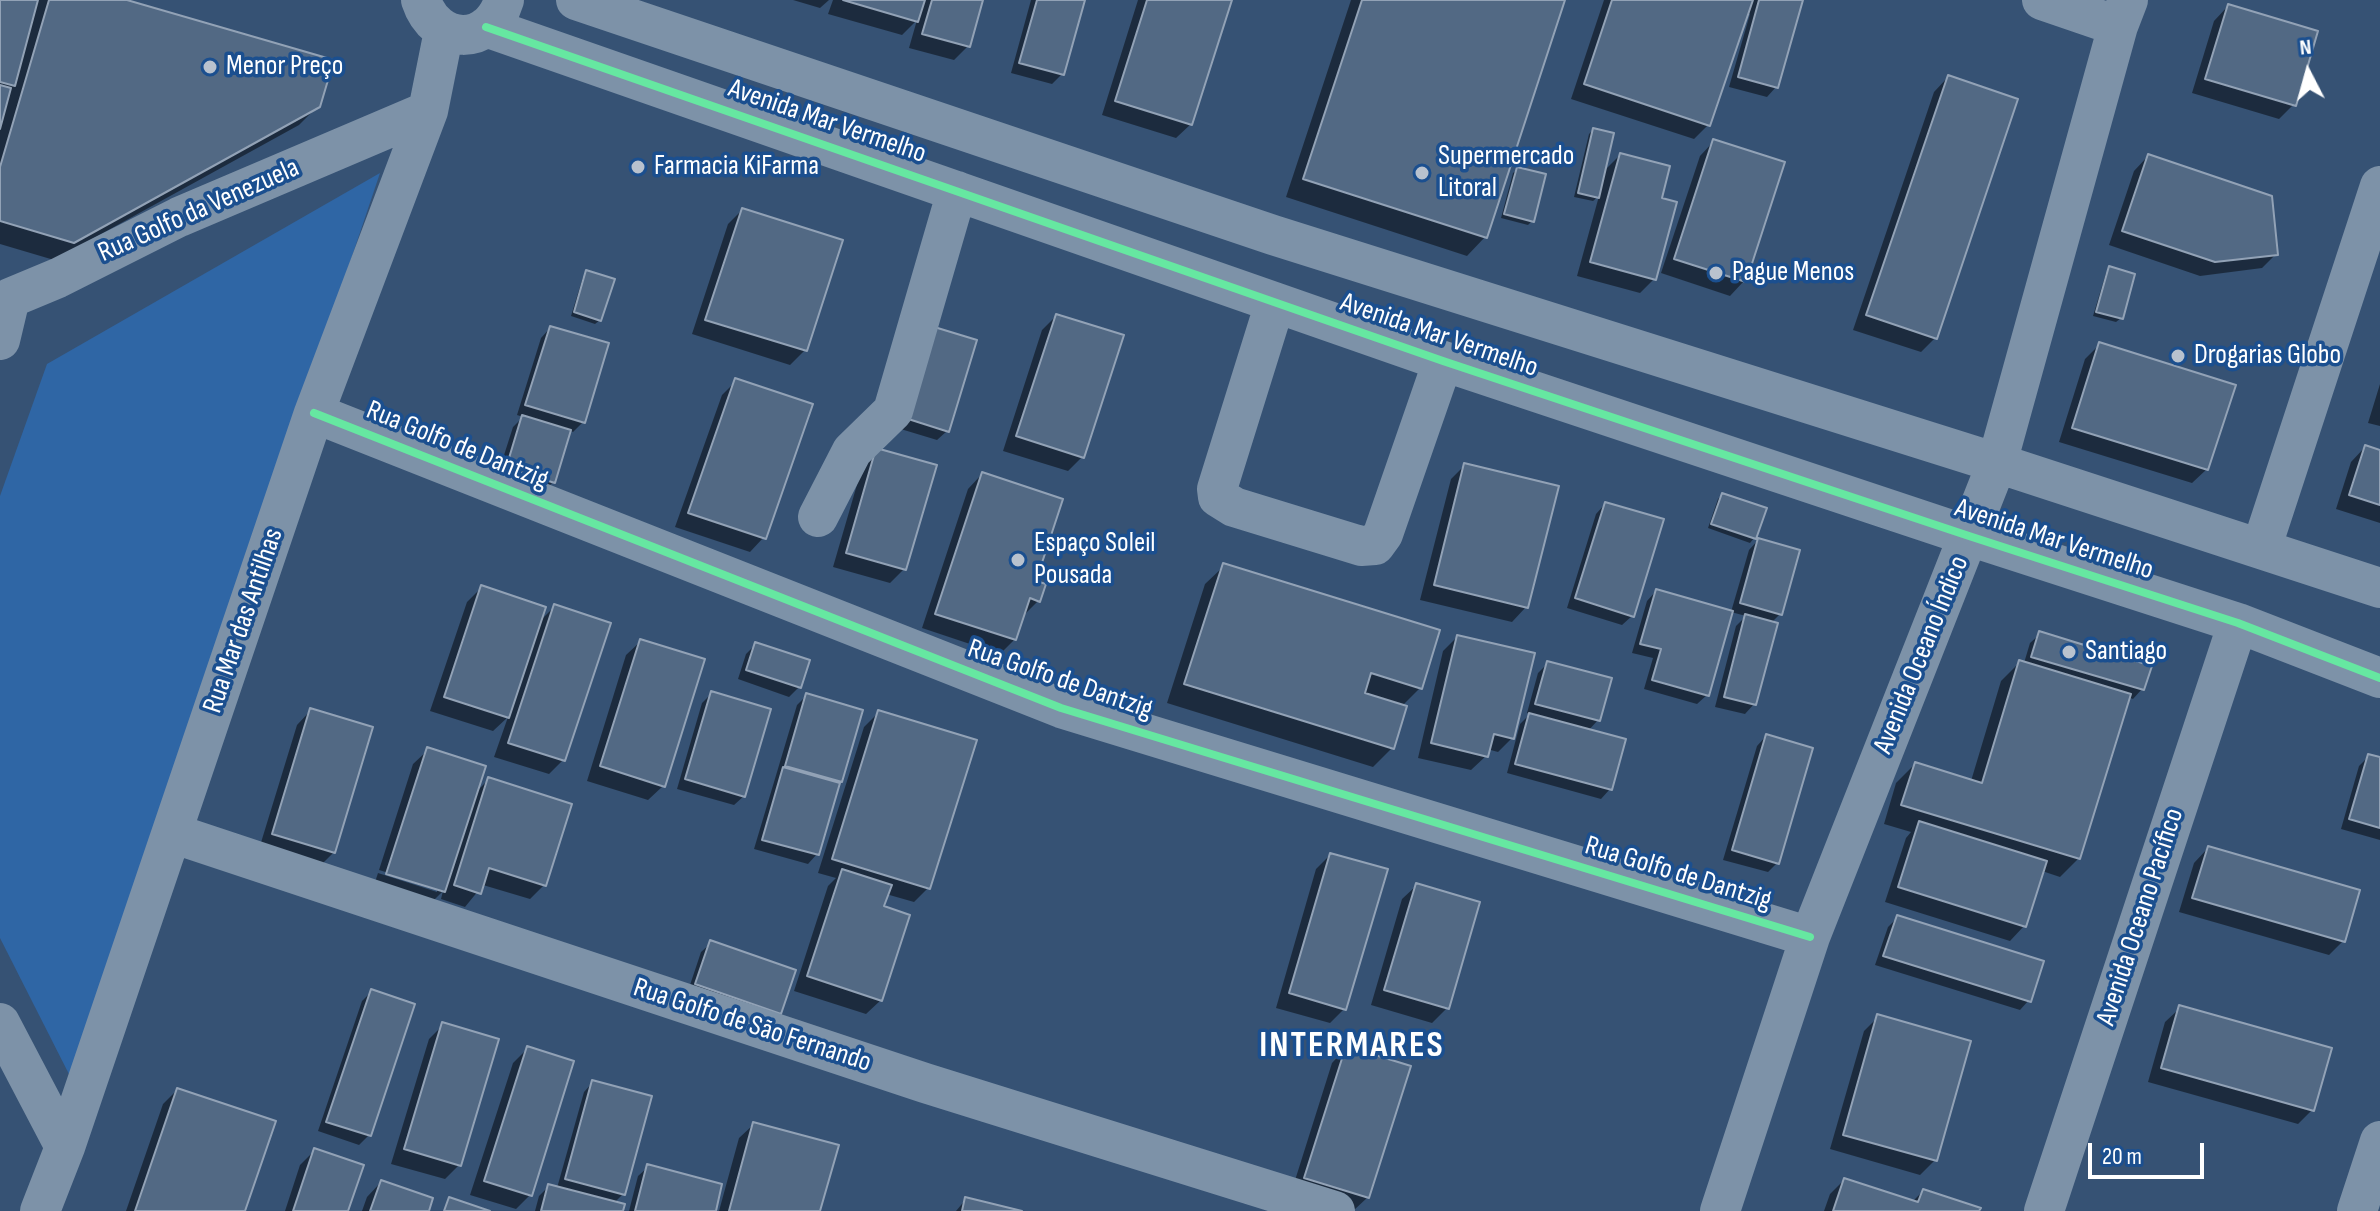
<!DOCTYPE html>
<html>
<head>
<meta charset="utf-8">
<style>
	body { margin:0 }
	#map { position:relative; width:2380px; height:1211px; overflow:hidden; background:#365274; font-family:"Sofia Sans Condensed",sans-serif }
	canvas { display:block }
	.north { position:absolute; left:2268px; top:32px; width:80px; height:80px; -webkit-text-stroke:6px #1b4f8f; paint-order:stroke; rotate:354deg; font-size:22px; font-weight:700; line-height:32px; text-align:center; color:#fff }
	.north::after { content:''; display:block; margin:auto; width:28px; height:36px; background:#fff; clip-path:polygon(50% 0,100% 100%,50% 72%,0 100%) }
	.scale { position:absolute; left:2088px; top:1143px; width:116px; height:36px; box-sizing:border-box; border:4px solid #fff; border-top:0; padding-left:10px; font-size:24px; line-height:28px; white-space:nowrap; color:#fff; -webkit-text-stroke:6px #1b4f8f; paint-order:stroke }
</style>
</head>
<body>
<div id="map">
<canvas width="2380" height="1211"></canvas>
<div class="north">N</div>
<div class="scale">20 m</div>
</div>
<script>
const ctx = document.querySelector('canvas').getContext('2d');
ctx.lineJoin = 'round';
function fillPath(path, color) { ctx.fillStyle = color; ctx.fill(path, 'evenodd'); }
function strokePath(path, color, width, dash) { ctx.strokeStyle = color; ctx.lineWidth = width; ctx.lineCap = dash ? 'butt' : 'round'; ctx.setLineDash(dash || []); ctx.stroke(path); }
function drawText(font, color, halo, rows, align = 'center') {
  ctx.font = font + ' "Sofia Sans Condensed",sans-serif'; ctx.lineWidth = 7; ctx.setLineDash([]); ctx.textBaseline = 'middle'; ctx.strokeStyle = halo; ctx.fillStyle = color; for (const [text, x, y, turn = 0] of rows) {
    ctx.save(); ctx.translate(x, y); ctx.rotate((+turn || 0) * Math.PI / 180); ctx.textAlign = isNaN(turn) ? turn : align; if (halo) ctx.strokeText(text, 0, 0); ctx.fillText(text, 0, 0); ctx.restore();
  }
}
const green = new Path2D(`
	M380,173L74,1084L0,938V496L47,364Z`);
const shadow = new Path2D(`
	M0,0H120L318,106L299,125L54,260L0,244Z
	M793,0H829L820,8Z
	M833,0H981L968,46L954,60L909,48L917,20L902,35L828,14Z
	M1031,0H1082L1062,74L1052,84L1011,73Z
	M1138,0H1226L1191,124L1176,138L1102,115Z
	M1351,0H1563L1485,237L1467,256L1286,197Z
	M1604,0H1801L1776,87L1767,97L1729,87L1750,14L1746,13L1708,125L1694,139L1571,99Z
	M2228,6L2294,104L2279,119L2192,93L2214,21Z
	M1948,77L1935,338L1921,352L1853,330L1934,92Z
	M1593,130L1603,172L1620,155L1659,199L1654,279L1640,293L1577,276L1599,196L1593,201L1574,197L1589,134Z
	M1714,141L1744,281L1730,296L1661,273L1700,156Z
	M2148,156L2276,254L2262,268L2200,276L2109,245L2134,171Z
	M1518,169L1532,221L1528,225L1501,218L1513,173Z
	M742,210L840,241L805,350L790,365L692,334L728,224Z
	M2110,268L2121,318L2116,322L2093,316L2106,273Z
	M587,273L600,320L595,324L571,316L583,277Z
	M1056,316L1082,457L1068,471L1003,451L1042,330Z
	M550,328L583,422L573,432L569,430L553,482L544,491L497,477L513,427L523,417L517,415L541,338Z
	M931,328L947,431L937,440L894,427Z
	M2099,345L2207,469L2192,483L2059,442L2085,359Z
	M736,381L764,537L750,552L675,527L722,395Z
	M2380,384V426L2368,423Z
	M2365,447L2380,452V523L2336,509L2351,462Z
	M877,450L904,569L890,583L833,567L863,464Z
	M1465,465L1526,607L1512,622L1420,600L1451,479Z
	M982,474L1034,582L1038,601L1024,615L1015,639L1000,654L922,628L968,489Z
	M1722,495L1754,538L1750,543L1708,528L1718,499Z
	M1605,504L1632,616L1622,625L1567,608L1596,514Z
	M1758,540L1780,614L1771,623L1754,704L1745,714L1715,707L1736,626L1746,616L1731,612L1749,550Z
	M1224,566L1420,688L1402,706L1392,748L1373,767L1167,703L1205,584Z
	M481,588L539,622L555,606L563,760L549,774L494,757L508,717L493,731L430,711L467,602Z
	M1656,591L1707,695L1697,704L1644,689L1653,658L1632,653L1647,601Z
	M2040,634L2142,689L2133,699L2128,697L2079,858L2060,877L2042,871L2024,926L2010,941L1885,902L1906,838L1911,832L1884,824L1896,783L1915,764L1971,781L2001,681L2020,662L2024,663L2030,643Z
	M1457,637L1512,738L1498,752L1487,749L1486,756L1471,770L1418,758L1443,651Z
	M641,641L663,786L648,800L587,781L626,655Z
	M756,644L799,687L789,697L738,679L746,654Z
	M1548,663L1598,720L1588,731L1610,789L1601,799L1507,773L1520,724L1530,714L1527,713L1538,673Z
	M712,693L744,796L734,805L677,789L702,703Z
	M806,696L840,780L817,854L808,864L754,849L797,705Z
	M311,710L334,852L319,867L259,849L297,725Z
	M879,712L928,888L914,902L886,894L882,908L881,1000L866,1014L794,991L828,886L836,878L818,873L864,727Z
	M1766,736L1777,863L1768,872L1723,860L1757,746Z
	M428,750L475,793L489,779L544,885L530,899L483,885L465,907L441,899L443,891L429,905L373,888L378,873L437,892V888L379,870L413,764Z
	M2369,756L2380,759V840L2341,829L2359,766Z
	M2208,848L2343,941L2329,955L2179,912L2194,863Z
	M1330,855L1344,1009L1330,1023L1276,1008L1316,869Z
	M1417,885L1447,1008L1432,1023L1371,1005L1402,899Z
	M1897,918L2029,1000L2020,1010L1875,965L1888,927Z
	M711,943L779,1013L770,1022L687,994L701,952Z
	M372,991L369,1135L359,1145L318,1131L362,1001Z
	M2180,1008L2312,1110L2298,1124L2148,1082L2165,1022Z
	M1878,1017L1969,1042L1935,1160L1920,1175L1830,1149L1864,1031Z
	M443,1025L459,1165L445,1179L391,1164L429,1039Z
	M1346,1048L1368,1197L1353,1211L1291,1193L1332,1063Z
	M527,1049L530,1195L516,1209L470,1195L513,1063Z
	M593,1082L623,1194L614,1203L621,1211H535L539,1196L549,1186L557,1188L584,1092Z
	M177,1090L243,1211H126L163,1104Z
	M754,1124L818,1211H719L739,1138Z
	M315,1150L346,1211H285L300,1165Z
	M648,1167L713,1211H629L638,1176Z
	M1844,1180L1912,1202L1923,1191L1977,1211H1824L1830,1194Z
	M381,1182L427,1211H362L367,1197Z
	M966,1199L1014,1211H956Z`);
const building = new Path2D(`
	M0,0H38L15,86L0,82Z
	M49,0H127L334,60L320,107L74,243L0,221V167Z
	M843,0H925L918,22Z
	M932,0H983L970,47L922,34Z
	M1037,0H1085L1064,75L1019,63Z
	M1147,0H1232L1192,125L1115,101Z
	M1362,0H1565L1487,238L1303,179Z
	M1612,0H1753L1710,126L1584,84Z
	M1759,0H1803L1778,88L1738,77Z
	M2228,4L2318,31L2296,106L2205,79Z
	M1948,75L2018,99L1937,339L1866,315Z
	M0,85L11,88L0,129Z
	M1593,128L1614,133L1599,198L1578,193Z
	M1713,139L1785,162L1746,282L1674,259Z
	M1620,153L1670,166L1662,198L1677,202L1656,280L1590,262Z
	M2148,154L2272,196L2278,255L2215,262L2122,231Z
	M1517,167L1546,174L1534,222L1504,214Z
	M742,208L843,240L807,351L705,320Z
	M2109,266L2135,274L2123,319L2096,312Z
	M586,270L615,279L601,321L574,312Z
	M1056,314L1124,335L1084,458L1016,436Z
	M550,326L609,343L585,423L525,405Z
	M931,326L977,340L949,432L902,417Z
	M2099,342L2236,385L2208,470L2072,428Z
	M735,378L813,404L766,539L688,513Z
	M522,415L571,430L555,483L506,468Z
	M2365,445L2380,450V505L2349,495Z
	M876,448L937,465L906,570L846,553Z
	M1464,463L1559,486L1528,608L1434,585Z
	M982,472L1063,499L1036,581L1046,584L1040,602L1030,598L1016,640L935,614Z
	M1722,493L1767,508L1756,539L1711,524Z
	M1605,502L1664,519L1634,617L1575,598Z
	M1758,538L1800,550L1782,615L1740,603Z
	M1223,563L1440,630L1422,689L1371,673L1365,693L1407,706L1394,749L1184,684Z
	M481,585L546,607L509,718L444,697Z
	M1656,589L1733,611L1709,696L1652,680L1661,649L1640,644Z
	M554,604L611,623L565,761L508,743Z
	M1745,614L1778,623L1756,705L1724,697Z
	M2039,631L2152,666L2144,690L2031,657Z
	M1457,635L1535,653L1514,739L1494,734L1488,757L1431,743Z
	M640,639L705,659L665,787L600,766Z
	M755,642L810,660L801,688L746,670Z
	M2019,660L2131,694L2080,859L1901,805L1915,762L1982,783Z
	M1547,661L1612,678L1600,721L1535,704Z
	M711,691L771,709L745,797L685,779Z
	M806,693L863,710L842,782L785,766Z
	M310,708L373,727L335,853L272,834Z
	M878,710L977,740L930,889L832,859Z
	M1529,713L1626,739L1612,790L1515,764Z
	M1766,734L1813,748L1779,864L1732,850Z
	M427,747L486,766L445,892L386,874Z
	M2368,754L2380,757V828L2349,819Z
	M783,767L840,783L819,855L762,840Z
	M488,777L572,804L546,886L489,868L481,894L454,885Z
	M1919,821L2047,861L2026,927L1898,887Z
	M2208,846L2360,890L2345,942L2192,898Z
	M1330,853L1388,869L1346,1010L1289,993Z
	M842,869L892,885L884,906L910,915L882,1001L807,976Z
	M1416,883L1480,902L1449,1009L1384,990Z
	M1897,915L2044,961L2031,1002L1883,956Z
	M710,940L796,970L781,1014L695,984Z
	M371,989L415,1004L371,1136L326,1122Z
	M2179,1005L2332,1048L2314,1111L2161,1068Z
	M1877,1014L1971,1041L1937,1161L1843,1135Z
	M442,1022L499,1039L461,1166L404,1149Z
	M527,1046L574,1061L532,1196L484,1181Z
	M1346,1046L1411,1066L1369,1198L1304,1178Z
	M592,1080L652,1096L625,1195L565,1179Z
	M177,1088L276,1121L245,1211H135Z
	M753,1122L839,1145L820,1211H729Z
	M314,1148L364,1165L348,1211H293Z
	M647,1164L722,1184L716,1211H635Z
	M1844,1178L1918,1202L1923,1189L1981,1208L1979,1211H1833Z
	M381,1180L433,1198L429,1211H370Z
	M548,1184L625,1204L623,1211H541Z
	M449,1197L490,1211H444Z
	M965,1197L1022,1211H962Z`);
const minor = new Path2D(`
	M421,0C436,46 490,47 504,0
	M576,0L1273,235L1997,463L2380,588
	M2042,0L2118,26
	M486,27L1443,361L1969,536L2238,623L2380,678
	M1275,303L1217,489L1218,497L1234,507L1361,546L1375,545L1383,534L1443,361
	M0,340L10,298L58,278L179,217L428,111
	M314,413L1061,708L1810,937
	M818,517L852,451L893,411L957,191
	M2261,549L2380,186
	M172,833L925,1083L1335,1211
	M0,1023L65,1147
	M40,1211L65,1147L314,413L428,111L444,31
	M1720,1211L1810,937L1997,463L2118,26L2128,0
	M2044,1211L2238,623
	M2357,1211L2380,1141`);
const cycleway = new Path2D(`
	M486,27L1443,361L1969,536L2238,623L2380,678
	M314,413L1061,708L1810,937`);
const markers = [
	[210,67,8,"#b9c2ce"],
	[638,167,8,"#b9c2ce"],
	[1422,173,8,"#b9c2ce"],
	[1716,273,8,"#b9c2ce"],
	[2178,356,8,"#b9c2ce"],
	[1018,560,8,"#b9c2ce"],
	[2069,652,8,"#b9c2ce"]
];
const poiNames = [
	["Menor Preço",226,67],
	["Supermercado",1438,157],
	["Litoral",1438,189],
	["Farmacia KiFarma",654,167],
	["Pague Menos",1732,273],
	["Drogarias Globo",2194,356],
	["Espaço Soleil",1034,544],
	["Pousada",1034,576],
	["Santiago",2085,652]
];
const streetNames = [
	["Avenida Mar Vermelho",827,122,19],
	["Rua Golfo da Venezuela",199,211,-24],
	["Avenida Mar Vermelho",1439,336,19],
	["Rua Golfo de Dantzig",457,446,22],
	["Avenida Mar Vermelho",2054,540,18],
	["Rua Mar das Antilhas",244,621,-71],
	["Avenida Oceano Índico",1922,655,-68],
	["Rua Golfo de Dantzig",1060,680,19],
	["Rua Golfo de Dantzig",1678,874,17],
	["Avenida Oceano Pacífico",2141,917,-72],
	["Rua Golfo de São Fernando",752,1026,18]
];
const districtNames = [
	["INTERMARES",1352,1047]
];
fillPath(green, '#2f66a5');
fillPath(shadow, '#0007');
fillPath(building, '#526984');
strokePath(building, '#92a2b6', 2);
strokePath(minor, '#7d92a8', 40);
strokePath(cycleway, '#66e7a1', 8);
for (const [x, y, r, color] of markers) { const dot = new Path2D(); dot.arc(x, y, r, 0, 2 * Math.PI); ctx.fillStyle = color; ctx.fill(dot); strokePath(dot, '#1b4f8f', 3); }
drawText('28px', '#fff', '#1b4f8f', poiNames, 'left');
drawText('28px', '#fff', '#1b4f8f', streetNames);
ctx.letterSpacing = '2px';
drawText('bold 36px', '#fff', '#1b4f8f', districtNames);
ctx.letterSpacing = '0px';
</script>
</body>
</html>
